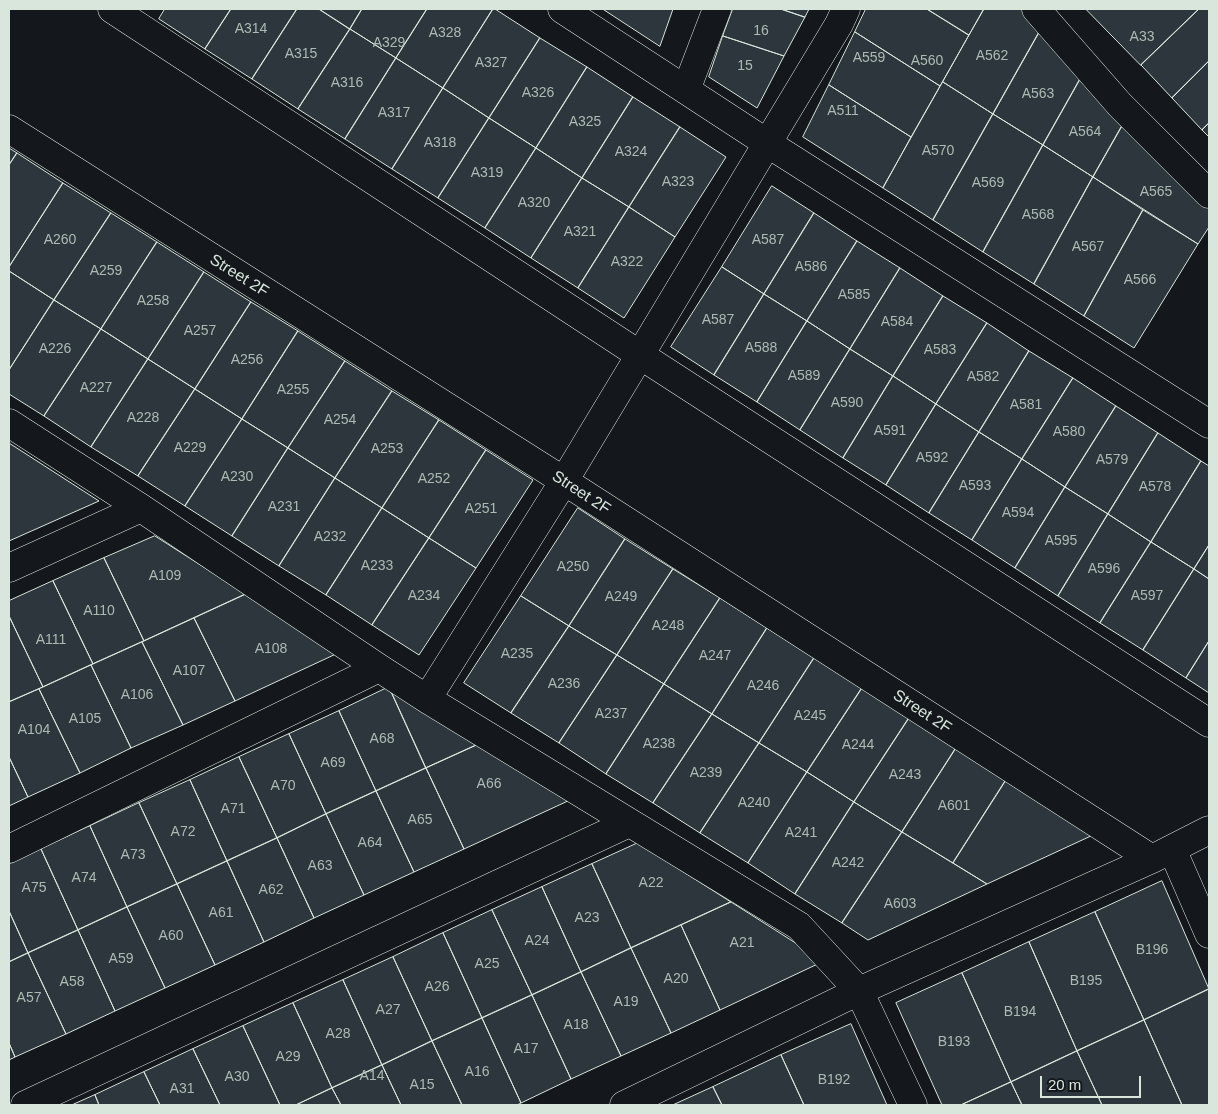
<!DOCTYPE html>
<html>
<head>
<meta charset="utf-8">
<style>
	body { margin:0 }
	#map { position:relative; width:1218px; height:1114px; overflow:hidden; background:#14181c; font-family:Arial,sans-serif }
	canvas { display:block }
	.frame { position:absolute; inset:0; border:10px solid #d8e6dc; pointer-events:none }
	.scale { position:absolute; left:1040px; top:1076px; width:101px; height:22px; box-sizing:border-box; border:2px solid #d8e6dc; border-top:0; padding-left:6px; font-size:15px; line-height:18px; white-space:nowrap; color:#d8e6dc; -webkit-text-stroke:4px #14181c; paint-order:stroke }
</style>
</head>
<body>
<div id="map">
<canvas width="1218" height="1114"></canvas>
<div class="frame"></div>
<div class="scale">20 m</div>
</div>
<script>
const ctx = document.querySelector('canvas').getContext('2d');
ctx.lineJoin = 'round';
function fillPath(path, color) { ctx.fillStyle = color; ctx.fill(path, 'evenodd'); }
function strokePath(path, color, width, dash) { ctx.strokeStyle = color; ctx.lineWidth = width; ctx.lineCap = dash ? 'butt' : 'round'; ctx.setLineDash(dash || []); ctx.stroke(path); }
function drawText(font, color, halo, rows, align = 'center') {
  ctx.font = font + ' Arial,sans-serif'; ctx.lineWidth = 4; ctx.setLineDash([]); ctx.textBaseline = 'middle'; ctx.strokeStyle = halo; ctx.fillStyle = color; for (const [text, x, y, turn = 0] of rows) {
    ctx.save(); ctx.translate(x, y); ctx.rotate((+turn || 0) * Math.PI / 180); ctx.textAlign = isNaN(turn) ? turn : align; if (halo) ctx.strokeText(text, 0, 0); ctx.fillText(text, 0, 0); ctx.restore();
  }
}
const building = new Path2D(`
	M165,9H231L205,49L159,19Z
	M231,9H297L252,79L205,49Z
	M297,9H319L350,29L298,109L252,79Z
	M319,9H362L350,29Z
	M362,9H427L396,58L350,29Z
	M427,9H493L443,88L396,58Z
	M493,9H495L540,38L489,118L443,88Z
	M603,9H673L660,46Z
	M733,9H781L805,17L784,56L723,36Z
	M781,9H809L805,17Z
	M866,9H927L969,35L940,86L855,32Z
	M927,9H984L969,35Z
	M984,9H1021L1041,29L993,114L943,82Z
	M1086,9H1199L1141,65Z
	M1199,9H1209V61L1172,98L1141,65Z
	M350,29L396,58L345,139L298,109Z
	M1041,29L1083,74L1043,145L993,114Z
	M855,32L940,86L911,137L829,85Z
	M723,36L784,56L757,108L709,77Z
	M540,38L587,67L536,148L489,118Z
	M396,58L443,88L392,169L345,139Z
	M1209,61V123L1202,130L1172,98Z
	M587,67L633,97L582,178L536,148Z
	M1083,74L1126,119L1093,177L1043,145Z
	M943,82L993,114L933,220L883,188Z
	M829,85L911,137L883,188L803,137Z
	M443,88L489,118L438,198L392,169Z
	M633,97L680,127L629,207L582,178Z
	M993,114L1043,145L983,252L933,220Z
	M489,118L536,148L485,228L438,198Z
	M1126,119L1209,206V227L1198,244L1093,177Z
	M1209,123V137L1202,130Z
	M680,127L726,157L675,237L629,207Z
	M1043,145L1093,177L1034,284L983,252Z
	M9,148L17,153L9,165Z
	M536,148L582,178L531,258L485,228Z
	M17,153L63,183L9,267V165Z
	M1093,177L1143,210L1084,316L1034,284Z
	M582,178L629,207L578,288L531,258Z
	M63,183L111,213L54,300L9,271V267Z
	M772,186L814,213L764,294L722,267Z
	M629,207L675,237L624,318L578,288Z
	M1143,210L1198,244L1134,348L1084,316Z
	M111,213L157,242L101,329L54,300Z
	M814,213L857,241L807,321L764,294Z
	M857,241L900,268L850,349L807,321Z
	M157,242L204,272L148,359L101,329Z
	M722,267L764,294L714,375L671,347Z
	M900,268L943,296L893,376L850,349Z
	M9,271L54,300L9,370Z
	M204,272L251,302L195,389L148,359Z
	M764,294L807,321L757,402L714,375Z
	M943,296L987,323L936,404L893,376Z
	M54,300L101,329L44,416L9,394V370Z
	M251,302L298,331L242,419L195,389Z
	M807,321L850,349L800,430L757,402Z
	M987,323L1029,351L979,432L936,404Z
	M101,329L148,359L91,447L44,416Z
	M298,331L345,361L288,448L242,419Z
	M850,349L893,376L843,458L800,430Z
	M1029,351L1073,378L1022,459L979,432Z
	M148,359L195,389L138,476L91,447Z
	M345,361L392,391L335,478L288,448Z
	M893,376L936,404L886,485L843,458Z
	M1073,378L1116,406L1065,487L1022,459Z
	M195,389L242,419L185,506L138,476Z
	M392,391L439,420L382,508L335,478Z
	M936,404L979,432L929,513L886,485Z
	M1116,406L1158,433L1108,514L1065,487Z
	M242,419L288,448L232,536L185,506Z
	M439,420L486,450L429,538L382,508Z
	M979,432L1022,459L972,540L929,513Z
	M1158,433L1201,461L1151,542L1108,514Z
	M9,443L99,501L9,541Z
	M288,448L335,478L279,566L232,536Z
	M486,450L533,480L476,568L429,538Z
	M1022,459L1065,487L1015,568L972,540Z
	M1201,461L1209,466V545L1194,569L1151,542Z
	M335,478L382,508L326,595L279,566Z
	M1065,487L1108,514L1058,596L1015,568Z
	M382,508L429,538L372,625L326,595Z
	M578,508L625,539L569,626L521,596Z
	M1108,514L1151,542L1100,623L1058,596Z
	M155,536L246,594L144,641L104,558Z
	M429,538L476,568L419,655L372,625Z
	M625,539L673,569L617,655L569,626Z
	M1151,542L1194,569L1143,650L1100,623Z
	M1209,545V579L1194,569Z
	M104,558L144,641L93,664L53,581Z
	M673,569L720,598L664,684L617,655Z
	M1194,569L1209,579V641L1186,678L1143,650Z
	M53,581L93,664L43,687L9,616V601Z
	M246,594L338,653L235,701L194,618Z
	M521,596L569,626L511,713L464,683Z
	M720,598L767,628L712,714L664,684Z
	M9,616L43,687L9,702Z
	M194,618L235,701L183,725L142,642Z
	M569,626L617,655L559,743L511,713Z
	M767,628L814,658L759,743L712,714Z
	M1209,641V693L1186,678Z
	M142,642L183,725L131,748L91,665Z
	M617,655L664,684L606,774L559,743Z
	M814,658L862,688L807,772L759,743Z
	M91,665L131,748L80,773L39,689Z
	M664,684L712,714L653,803L606,774Z
	M389,687L481,743L426,768Z
	M389,687L426,768L376,791L339,711Z
	M862,688L909,718L854,802L807,772Z
	M39,689L80,773L28,797L9,757V702Z
	M339,711L376,791L326,814L289,734Z
	M712,714L759,743L700,833L653,803Z
	M909,718L956,748L902,832L854,802Z
	M289,734L326,814L277,838L239,757Z
	M481,743L570,800L464,849L426,768Z
	M759,743L807,772L748,863L700,833Z
	M956,748L1006,780L953,863L902,832Z
	M9,757L28,797L9,806Z
	M239,757L277,838L227,861L190,780Z
	M426,768L464,849L414,872L376,791Z
	M807,772L854,802L795,894L748,863Z
	M190,780L227,861L177,884L139,803Z
	M1006,780L1093,835L987,884L953,863Z
	M376,791L414,872L364,895L326,814Z
	M854,802L902,832L842,923L795,894Z
	M139,803L177,884L127,907L90,826Z
	M326,814L364,895L314,918L277,838Z
	M90,826L127,907L78,930L41,849Z
	M902,832L987,884L868,940L842,923Z
	M277,838L314,918L264,942L227,861Z
	M638,843L731,902L631,948L592,864Z
	M41,849L78,930L28,953L9,911V864Z
	M227,861L264,942L215,965L177,884Z
	M592,864L631,948L581,972L542,887Z
	M1162,881L1209,989L1144,1020L1095,912Z
	M177,884L215,965L165,988L127,907Z
	M542,887L581,972L532,995L492,910Z
	M731,902L824,961L720,1010L681,925Z
	M127,907L165,988L115,1011L78,930Z
	M492,910L532,995L482,1018L443,933Z
	M9,911L28,953L9,962Z
	M1095,912L1144,1020L1077,1051L1029,942Z
	M681,925L720,1010L671,1033L631,948Z
	M78,930L115,1011L66,1034L28,953Z
	M443,933L482,1018L432,1041L393,957Z
	M1029,942L1077,1051L1011,1082L962,973Z
	M631,948L671,1033L621,1056L581,972Z
	M28,953L66,1034L15,1057L9,1043V962Z
	M393,957L432,1041L382,1065L343,980Z
	M581,972L621,1056L571,1079L532,995Z
	M962,973L1011,1082L961,1105H942L896,1003Z
	M343,980L382,1065L332,1088L293,1003Z
	M1209,989V1105H1182L1144,1020Z
	M532,995L571,1079L521,1103L482,1018Z
	M293,1003L332,1088L296,1105H280L243,1026Z
	M482,1018L521,1103L517,1105H462L432,1041Z
	M1144,1020L1182,1105H1102L1077,1051Z
	M851,1024L887,1105H804L781,1055Z
	M243,1026L280,1105H220L193,1049Z
	M432,1041L462,1105H401L382,1065Z
	M9,1043L15,1057L9,1060Z
	M193,1049L220,1105H160L144,1072Z
	M1077,1051L1102,1105H1022L1011,1082Z
	M781,1055L804,1105H722L713,1087Z
	M382,1065L401,1105H341L332,1088Z
	M144,1072L160,1105H99L95,1095Z
	M1011,1082L1022,1105H961Z
	M713,1087L722,1105H673Z
	M332,1088L341,1105H296Z
	M95,1095L99,1105H72Z`);
const minor = new Path2D(`
	M112,9L640,355L1209,723
	M562,9L767,143L1209,424
	M1036,9L1120,105L1209,194
	M686,90L717,9
	M9,129L564,481L1152,859
	M9,423L141,508L379,668L427,699L799,926L859,991L913,1105
	M9,568L141,508
	M427,699L564,481L640,355
	M9,849L379,668
	M1172,849L1209,934
	M25,1105L629,823
	M624,1105L859,991L1152,859L1209,830`);
const tertiary = new Path2D(`
	M640,355L839,24L846,9`);
const numberNames = [
	["A314",251,29],
	["16",761,31],
	["A328",445,33],
	["A33",1142,37],
	["A329",389,43],
	["A315",301,54],
	["A562",992,56],
	["A559",869,58],
	["A560",927,61],
	["A327",491,63],
	["15",745,66],
	["A316",347,83],
	["A326",538,93],
	["A563",1038,94],
	["A511",843,111],
	["A317",394,113],
	["A325",585,122],
	["A564",1085,132],
	["A318",440,143],
	["A570",938,151],
	["A324",631,152],
	["A319",487,173],
	["A323",678,182],
	["A569",988,183],
	["A565",1156,192],
	["A320",534,203],
	["A568",1038,215],
	["A321",580,232],
	["A260",60,240],
	["A587",768,240],
	["A567",1088,247],
	["A322",627,262],
	["A586",811,267],
	["A259",106,271],
	["A566",1140,280],
	["A585",854,295],
	["A258",153,301],
	["A587",718,320],
	["A584",897,322],
	["A257",200,331],
	["A588",761,348],
	["A226",55,349],
	["A583",940,350],
	["A256",247,360],
	["A589",804,376],
	["A582",983,377],
	["A227",96,388],
	["A255",293,390],
	["A590",847,403],
	["A581",1026,405],
	["A228",143,418],
	["A254",340,420],
	["A591",890,431],
	["A580",1069,432],
	["A229",190,448],
	["A253",387,449],
	["A592",932,458],
	["A579",1112,460],
	["A230",237,477],
	["A252",434,479],
	["A593",975,486],
	["A578",1155,487],
	["A231",284,507],
	["A251",481,509],
	["A594",1018,513],
	["A232",330,537],
	["A595",1061,541],
	["A233",377,566],
	["A250",573,567],
	["A596",1104,569],
	["A109",165,576],
	["A234",424,596],
	["A597",1147,596],
	["A249",621,597],
	["A110",99,611],
	["A248",668,626],
	["A111",51,640],
	["A108",271,649],
	["A235",517,654],
	["A247",715,656],
	["A107",189,671],
	["A236",564,684],
	["A246",763,686],
	["A106",137,695],
	["A237",611,714],
	["A245",810,716],
	["A105",85,719],
	["A104",34,730],
	["A68",382,739],
	["A238",659,744],
	["A244",858,745],
	["A69",333,763],
	["A239",706,773],
	["A243",905,775],
	["A66",489,784],
	["A70",283,786],
	["A240",754,803],
	["A601",954,806],
	["A71",233,809],
	["A65",420,820],
	["A72",183,832],
	["A241",801,833],
	["A64",370,843],
	["A73",133,855],
	["A242",848,863],
	["A63",320,866],
	["A74",84,878],
	["A22",651,883],
	["A75",34,888],
	["A62",271,890],
	["A603",900,904],
	["A61",221,913],
	["A23",587,918],
	["A60",171,936],
	["A24",537,941],
	["A21",742,943],
	["B196",1152,950],
	["A59",121,959],
	["A25",487,964],
	["A20",676,979],
	["B195",1086,981],
	["A58",72,982],
	["A26",437,987],
	["A57",29,998],
	["A19",626,1002],
	["A27",388,1010],
	["B194",1020,1012],
	["A18",576,1025],
	["A28",338,1034],
	["B193",954,1042],
	["A17",526,1049],
	["A29",288,1057],
	["A16",477,1072],
	["A14",372,1076],
	["A30",237,1077],
	["B192",834,1080],
	["A15",422,1085],
	["A31",182,1089]
];
const streetNames = [
	["Street 2F",239,276,32],
	["Street 2F",581,493,33],
	["Street 2F",922,712,33]
];
fillPath(building, '#2c363c');
strokePath(building, '#d8e6dc', 1);
strokePath(minor, '#d8e6dc', 29);
strokePath(tertiary, '#d8e6dc', 29);
strokePath(minor, '#14181c', 28);
strokePath(tertiary, '#14181c', 28);
drawText('14px', '#adbab4', null, numberNames);
drawText('16px', '#d8e6dc', '#14181c', streetNames);
</script>
</body>
</html>
